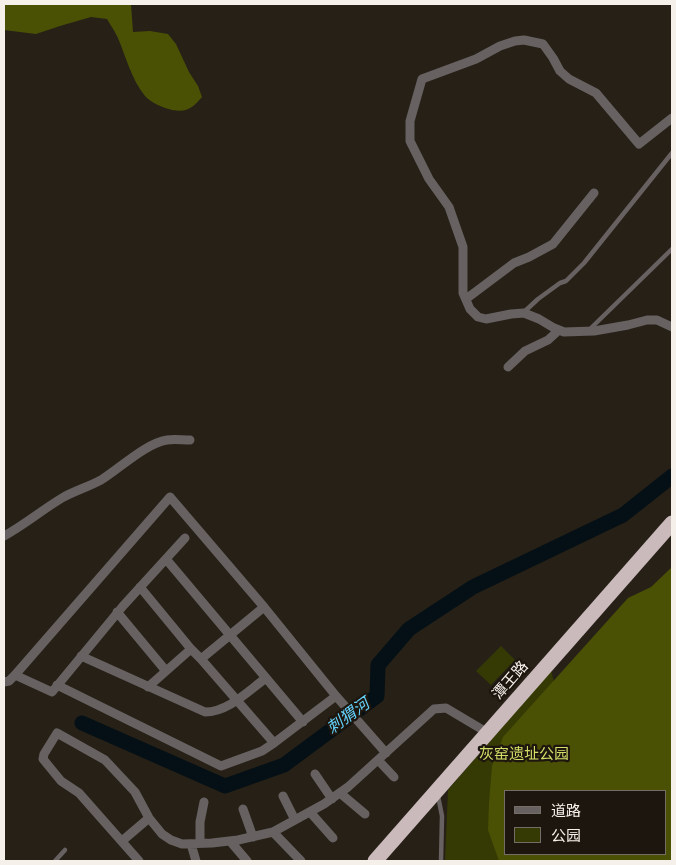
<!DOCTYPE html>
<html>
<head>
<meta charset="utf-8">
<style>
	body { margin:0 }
	#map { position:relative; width:676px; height:865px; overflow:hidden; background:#262017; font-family:"Nunito Sans","Noto Sans SC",sans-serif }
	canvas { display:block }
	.frame { position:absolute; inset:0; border:5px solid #f5f0ea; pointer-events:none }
	.legend { position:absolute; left:504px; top:790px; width:162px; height:65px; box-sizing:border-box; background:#1d160e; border:1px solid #736d66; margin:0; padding:6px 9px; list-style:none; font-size:15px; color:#f5f0ea }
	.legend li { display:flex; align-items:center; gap:10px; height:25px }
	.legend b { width:25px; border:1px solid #736d66 }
</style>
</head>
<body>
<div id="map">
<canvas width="676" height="865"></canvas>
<div class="frame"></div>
<ul class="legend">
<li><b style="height:6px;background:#676161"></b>道路</li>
<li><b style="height:14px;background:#353a04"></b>公园</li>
</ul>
</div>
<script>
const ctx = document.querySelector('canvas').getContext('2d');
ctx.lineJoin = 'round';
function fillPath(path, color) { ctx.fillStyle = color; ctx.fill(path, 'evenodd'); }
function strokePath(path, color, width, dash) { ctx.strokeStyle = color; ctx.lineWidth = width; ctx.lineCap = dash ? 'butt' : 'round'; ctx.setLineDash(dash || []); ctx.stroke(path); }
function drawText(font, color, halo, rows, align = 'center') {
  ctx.font = font + ' "Nunito Sans","Noto Sans SC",sans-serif'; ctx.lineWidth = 4.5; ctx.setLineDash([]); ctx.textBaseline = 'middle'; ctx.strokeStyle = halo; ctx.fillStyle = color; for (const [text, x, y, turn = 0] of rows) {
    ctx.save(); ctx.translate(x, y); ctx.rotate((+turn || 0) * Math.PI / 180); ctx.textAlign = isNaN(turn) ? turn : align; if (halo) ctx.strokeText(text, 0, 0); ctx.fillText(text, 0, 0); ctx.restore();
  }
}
const green = new Path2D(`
	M501,646L515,660L491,685L476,671Z
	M551,670L555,686L505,791V854L584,861H445L448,790Z`);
const forest = new Path2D(`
	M4,4H131L133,32L150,31L168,34L176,44L189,72L198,86L202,97C193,107 188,113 172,110C164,108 151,103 145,96C131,79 126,56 117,36C114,30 110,24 107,19L91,17L60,26L36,34L4,30Z
	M672,567V861H499L488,830L489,803L492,766L503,737L628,598L651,587ZM505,791H665V854H505Z`);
const river = new Path2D(`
	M82,723L225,786L284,765L377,696L378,665L409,629L473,587L623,515L672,476`);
const lane = new Path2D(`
	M524,312L538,299L560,283L566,281L584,263L672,153
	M589,330L672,249
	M438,796L442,816L441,861
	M55,861L65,850`);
const street = new Path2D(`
	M672,118L639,144L596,93L569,79L560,71L553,58L543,44L524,40L515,41L500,46L476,59L422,79L410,121V141L429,179L449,207L463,247V293L470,309L478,317L486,319L511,314L524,313L539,319L554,328L564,332L594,331L628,325L647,320H657L672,327
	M466,299L514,263L529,257L553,244L594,193
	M508,367L525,351L548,340L559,330
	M4,536C24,525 42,510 62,498C74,491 88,487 101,480C119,469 146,443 167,440C174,439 182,440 190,440
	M166,559L303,722
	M140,587L191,649
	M117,612L166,671
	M81,656L205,712C228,712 248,691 266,678
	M201,659L274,743
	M15,675L52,692L123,606L185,538
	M4,682L9,681L15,675L170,497L264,607L336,696L386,753
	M57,685L221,766L262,751L274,743L336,696
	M148,687L191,649L201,659L264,607
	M378,760L394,777
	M315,774L332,799
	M340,793L365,814
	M283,796L295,820
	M243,809L253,837
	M310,812L333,838
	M273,832L301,861
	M122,841L149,818
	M230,841L247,861
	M200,843V822L204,802
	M191,844L196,861
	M139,861L79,793L61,781L43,759L44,754L57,733L105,760L135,792L149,818L162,834L171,840L182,844L212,843L238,840L273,832L324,804L348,787L434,709L446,708L488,733`);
const highway = new Path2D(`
	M375,861L672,523`);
const streetNames = [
	["潭王路",511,681,-49]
];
const parkNames = [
	["灰窑遗址公园",524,755]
];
const waterNames = [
	["刺猬河",349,717,-36]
];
fillPath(green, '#353a04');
fillPath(forest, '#4a5104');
strokePath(river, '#041015', 15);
strokePath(lane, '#676161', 4.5);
strokePath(street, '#676161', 9);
strokePath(highway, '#cababb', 15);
drawText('15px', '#f5f0ea', '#1d160e', streetNames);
drawText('15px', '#d1df68', '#1d160e', parkNames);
drawText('italic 16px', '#63d1fa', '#1d160e', waterNames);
</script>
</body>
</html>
